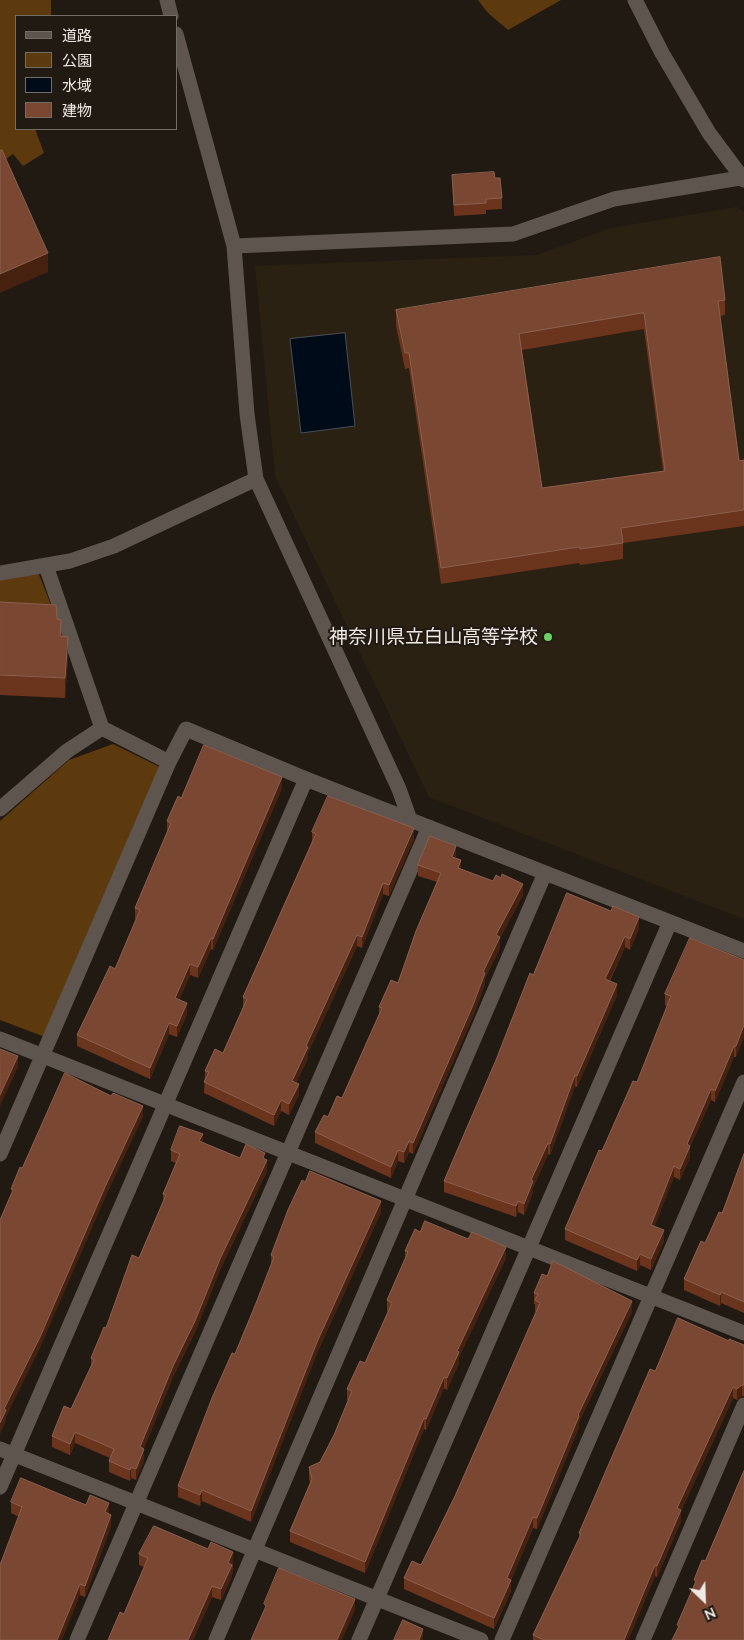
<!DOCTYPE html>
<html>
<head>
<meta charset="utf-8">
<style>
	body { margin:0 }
	#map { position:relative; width:744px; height:1640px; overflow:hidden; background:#211a13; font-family:Mulish,"Noto Sans JP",sans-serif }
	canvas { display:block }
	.legend { position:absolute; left:15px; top:15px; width:162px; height:115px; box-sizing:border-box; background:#211a13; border:1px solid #736d67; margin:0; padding:6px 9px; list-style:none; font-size:15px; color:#eee9e4 }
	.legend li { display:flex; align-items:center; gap:10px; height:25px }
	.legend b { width:25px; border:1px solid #736d67 }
	.north { position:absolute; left:679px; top:1575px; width:50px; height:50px; -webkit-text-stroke:4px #211a13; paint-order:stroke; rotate:156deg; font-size:14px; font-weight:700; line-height:20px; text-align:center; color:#eee9e4 }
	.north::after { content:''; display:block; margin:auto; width:18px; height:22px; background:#eee9e4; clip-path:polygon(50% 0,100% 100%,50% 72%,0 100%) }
</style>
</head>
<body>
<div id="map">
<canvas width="744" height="1640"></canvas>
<ul class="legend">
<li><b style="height:6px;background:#5e564e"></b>道路</li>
<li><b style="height:14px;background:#5c3a0d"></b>公園</li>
<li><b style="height:14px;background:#000b19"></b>水域</li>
<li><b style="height:14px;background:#794732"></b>建物</li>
</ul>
<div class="north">N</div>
</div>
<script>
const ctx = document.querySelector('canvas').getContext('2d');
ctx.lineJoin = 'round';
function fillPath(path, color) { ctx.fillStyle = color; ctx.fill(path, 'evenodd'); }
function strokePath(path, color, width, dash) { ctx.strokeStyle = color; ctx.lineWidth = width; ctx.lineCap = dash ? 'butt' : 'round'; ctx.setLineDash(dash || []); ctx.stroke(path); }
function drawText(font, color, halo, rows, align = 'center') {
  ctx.font = font + ' Mulish,"Noto Sans JP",sans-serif'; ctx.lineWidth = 4; ctx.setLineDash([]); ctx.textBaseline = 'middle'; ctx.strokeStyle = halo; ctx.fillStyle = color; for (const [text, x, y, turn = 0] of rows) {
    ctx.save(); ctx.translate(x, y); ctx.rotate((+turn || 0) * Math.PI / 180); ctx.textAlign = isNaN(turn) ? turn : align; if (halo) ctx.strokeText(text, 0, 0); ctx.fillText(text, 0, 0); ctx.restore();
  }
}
const education = new Path2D(`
	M737,207L744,212V919L429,797L275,476L255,266L537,255L611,228Z`);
const green = new Path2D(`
	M0,0H51V16H16V129H35L44,153L23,166L13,154L0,163Z
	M478,0H561L508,30L488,13Z
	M38,572L57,620L0,618V577Z
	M113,744L162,768L45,1037L0,1020V821L69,760Z`);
const water = new Path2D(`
	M345,333L355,426L301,433L290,339Z`);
const minor = new Path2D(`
	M167,0L171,16
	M635,0L662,53L709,133L744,180
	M176,34L234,246
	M46,566L102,728L169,762L186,729L306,779L744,951
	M0,573L70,561L114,546L256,479
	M0,809L67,751L102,728
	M410,820L399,789L256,479L247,414L234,246L513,234L614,199L740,178
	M0,1039L744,1333
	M0,1154L169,762
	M0,1449L481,1640
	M0,1487L306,779
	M77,1640L429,827
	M216,1640L545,873
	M359,1640L670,922
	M502,1640L744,1082
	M643,1640L744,1405`);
const wall = new Path2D(`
	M452,175L495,178L502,198V209L486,210V214L454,216Z
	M725,300V315L720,316L739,461L744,460V526L623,543V559L580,565L579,563L441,584L409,368L405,369L396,326V310ZM644,329L663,471L542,488L522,350Z
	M0,602L57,619L68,657L65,698L0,695Z
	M282,788L213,950L211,949L198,978L190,975L179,1000L187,1014L177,1037L169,1034L150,1079L77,1046V1035L115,969L136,919H135V908L168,832H167V821L181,798Z
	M312,832L414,839L389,896L383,894L362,948L357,946L308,1053V1058L296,1083L299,1095L289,1115L281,1111L274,1126L204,1093L205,1071L223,1053L243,1007V997L312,841Z
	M455,858L461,869L523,895L500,938V948L485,978V984L473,1016L413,1154L409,1152L404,1163L398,1161L391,1178L315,1143V1132L342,1098L379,1015V1007L398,983L437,882L418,876V865Z
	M639,928L630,950L625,947L610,981L617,995L577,1087L575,1086L550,1155L548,1154L533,1188V1192L524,1215L518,1212L516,1217L444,1192V1181L533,975Z
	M744,960V1036L736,1057H734L715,1102L711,1100L690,1147V1157L680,1180L674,1177L654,1226L664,1241L651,1270L640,1265L637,1271L565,1240V1229L637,1082L667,1006L665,1005V994Z
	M203,1143L240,1158L265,1160L267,1171L220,1270L195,1332L173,1377L144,1448V1460L136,1480L131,1478L130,1481L109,1472V1461L110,1458L75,1443L70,1455L52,1447V1436L71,1409L91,1367V1358L106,1328L139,1258L163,1201V1194L176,1163L171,1161V1150Z
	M744,1154V1313L721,1303L720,1306L684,1290V1279L705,1243L722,1213Z
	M381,1212L317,1353L251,1522L202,1501L200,1506L178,1497V1486L235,1354L271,1265V1255Z
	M420,1232L506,1258L459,1357V1363L447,1390L444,1388L426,1430L424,1429L365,1573L290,1542V1531L310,1483L309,1478V1467L320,1462L334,1435L348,1400H347V1389L365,1363L388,1312L387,1311V1300L405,1259V1251Z
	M534,1293L632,1312L579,1422V1427L537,1529L533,1528L511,1580V1591L494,1629L404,1589V1578L421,1565L455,1496L536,1312L535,1311V1304H534Z
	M729,1341L744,1345V1396H742L737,1400L733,1398L681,1511V1521L657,1577L655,1576L628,1640H533V1635L579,1538V1533L655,1371Z
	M11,1502L86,1505L109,1514L111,1526L85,1597L80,1595L19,1517L11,1513Z
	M139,1554L233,1563L232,1576L221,1600L212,1597L193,1640H108L124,1614L144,1567L139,1565Z`);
const shadedWall = new Path2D(`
	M48,253V272L0,293V274Z
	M68,637V657L65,698V678Z
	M282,777V788L213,950V939Z
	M414,828V839L389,896V885Z
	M456,846V857L452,868V857Z
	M461,860V871L458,868Z
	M383,883V894L362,948V937Z
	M523,884V895L500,938V948L485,978V984L473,1016L413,1154V1143L496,935Z
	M639,917V928L630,950V939Z
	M357,935V946L308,1053V1058L292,1092V1081L306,1046Z
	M625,936V947L605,990V979Z
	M211,938V949L198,978V967Z
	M190,964V975L175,1009V998Z
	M617,984V995L577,1087V1076Z
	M187,1003V1014L177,1037V1026Z
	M169,1023V1034L150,1079V1068Z
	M744,1025V1036L736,1057V1046Z
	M734,1046V1057L715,1102V1091Z
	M18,1056V1067L0,1106V1095Z
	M575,1075V1086L550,1155V1144Z
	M299,1084V1095L289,1115V1104Z
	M711,1089V1100L690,1147V1157L680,1180V1169L687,1144Z
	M281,1100V1111L274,1126V1115Z
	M143,1106V1117L105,1198L40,1348L6,1417V1421L0,1434V1423L4,1409L105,1187Z
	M203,1134V1145L199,1141Z
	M409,1141V1152L404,1163V1152Z
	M548,1143V1154L533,1188V1192L524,1215V1204L531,1180Z
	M398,1150V1161L391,1178V1167Z
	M267,1160V1171L220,1270L195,1332L173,1377L140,1458V1447L173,1366L220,1259Z
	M674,1166V1177L651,1236V1225Z
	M381,1201V1212L317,1353L251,1522V1511L317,1342Z
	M518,1201V1212L516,1217V1206Z
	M664,1230V1241L651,1270V1259Z
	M506,1247V1258L459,1357V1363L447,1390V1378L457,1351Z
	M640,1254V1265L637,1271V1260Z
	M721,1292V1303L720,1306V1295Z
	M632,1301V1312L579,1422V1427L537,1529V1518L578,1415Z
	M444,1377V1388L426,1430V1419Z
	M742,1385V1396L737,1400V1389Z
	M733,1387V1398L681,1511V1521L657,1577V1566L677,1508Z
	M424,1418V1429L365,1573V1562Z
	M75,1432V1443L70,1455V1444Z
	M144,1449V1460L136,1480V1469Z
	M131,1467V1478L130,1481V1470Z
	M202,1490V1501L200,1506V1495Z
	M109,1503V1514L105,1523V1512Z
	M111,1515V1526L85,1597V1586Z
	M533,1517V1528L510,1583L511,1580V1591L494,1629V1618L507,1578Z
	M233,1552V1563L228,1574V1563Z
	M232,1565V1576L221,1600V1589Z
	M655,1565V1576L628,1640H624Z
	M80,1584V1595L62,1640H57Z
	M212,1586V1597L193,1640H188Z
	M355,1599V1610L342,1640H337Z
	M423,1629V1640H419Z`);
const building = new Path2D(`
	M2,150L48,253L0,274V151Z
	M494,172L495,178H500L502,198L486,199V203L454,205L452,175Z
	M720,257L725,300L718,301L739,461L744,460V510L621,528L623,543L580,549L579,547L441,568L409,353H405L396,310ZM644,313L665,471L542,488L519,334Z
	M0,602L56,605L57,619L61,620L60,636L68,637L65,678L0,675Z
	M204,745L282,777L213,939L211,938L198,967L190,964L175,998L187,1003L177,1026L169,1023L150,1068L77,1035L110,966L115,969L140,910L135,908L171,823L167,821L178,796L181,798Z
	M328,796L414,828L389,885L383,883L362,937L357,935L306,1046L308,1047L292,1081L299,1084L289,1104L281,1100L274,1115L204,1082L209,1072L205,1071L215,1049L223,1053L247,999L243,997L316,834L312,832Z
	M430,836L456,846L452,857L461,860L458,868L493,881L496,875L501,878L502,874L523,884L496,935L500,937L483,972L485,973L473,1005L413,1143L409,1141L404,1152L398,1150L391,1167L315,1132L324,1115L328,1117L337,1096L342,1098L382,1008L379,1007L391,980L398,983L416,931L441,873L418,865Z
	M567,893L611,911L613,906L639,917L630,939L625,936L605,979L617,984L577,1076L575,1075L550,1144L548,1143L531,1180L533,1181L524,1204L518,1201L516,1206L444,1181L496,1060L530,973L533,975Z
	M690,938L744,960V1025L736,1046H734L715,1091L711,1089L687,1144L690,1146L680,1169L674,1166L651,1225L664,1230L651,1259L640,1254L637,1260L565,1229L599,1150L602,1151L633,1081L637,1082L671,996L665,994Z
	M0,1049L18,1056L0,1095Z
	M65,1073L111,1096L113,1093L143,1106L105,1187L40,1337L4,1409L6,1410L0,1423V1220L13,1190L11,1189L20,1167L22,1168Z
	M180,1126L203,1134L199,1141L240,1158L246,1144L265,1153L263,1158L267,1160L220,1259L195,1321L173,1366L140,1447L144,1449L136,1469L131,1467L130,1470L109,1461L114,1449L75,1432L70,1444L52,1436L64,1406L71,1409L94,1360L91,1358L104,1327L106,1328L132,1255L139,1258L166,1195L163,1194L180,1154L171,1150Z
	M744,1154V1302L721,1292L720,1295L684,1279L701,1241L705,1243L719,1212L722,1213Z
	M310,1171L381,1201L317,1342L251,1511L202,1490L200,1495L178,1486L212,1398L232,1353L235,1354L257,1301L274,1257L271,1255L288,1210L302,1180L305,1182Z
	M425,1221L468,1239L472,1232L506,1247L457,1351L459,1352L447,1378L444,1377L426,1419L424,1418L365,1562L290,1531L312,1479L309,1467L320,1462L334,1435L352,1391L347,1389L360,1361L365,1363L392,1303L387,1300L408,1252L405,1251L415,1229L420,1232Z
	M553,1261L632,1301L578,1415L579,1416L537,1518L533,1517L507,1578L511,1580L494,1618L404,1578L412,1561L421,1565L455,1496L540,1303L535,1300L538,1294L534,1293L542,1274L547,1276Z
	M678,1318L729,1341V1339L744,1345V1385H742L737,1389L733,1387L677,1508L681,1510L657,1566L655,1565L624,1640H544L533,1635L581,1534L579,1533L650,1369L655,1371Z
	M744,1471V1640H672L679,1626L677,1625L696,1581L694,1580L702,1560L705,1561Z
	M21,1478L86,1505L90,1495L109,1503L105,1512L111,1515L85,1586L80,1584L57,1640H0V1565L22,1507L11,1502Z
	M154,1526L208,1549L211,1542L233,1552L228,1563L232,1565L221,1589L212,1586L188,1640H108L120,1612L124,1614L148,1558L139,1554Z
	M279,1568L355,1599L337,1640H251L266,1606L264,1604Z
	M403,1620L423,1629L419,1640H394Z`);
const markers = [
	[548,637,5,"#6bd363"]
];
const poiNames = [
	["神奈川県立白山高等学校",538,637]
];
fillPath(education, '#2b2112');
fillPath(green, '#5c3a0d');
fillPath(water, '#000b19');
strokePath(water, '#474e56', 1);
strokePath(minor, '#5e564e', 15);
fillPath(wall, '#6b341d');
fillPath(shadedWall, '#472110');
fillPath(building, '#794732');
strokePath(building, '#8b604e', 1);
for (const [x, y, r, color] of markers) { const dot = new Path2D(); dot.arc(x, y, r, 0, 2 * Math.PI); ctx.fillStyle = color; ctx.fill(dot); strokePath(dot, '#211a13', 2); }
drawText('19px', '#eee9e4', '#211a13', poiNames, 'right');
</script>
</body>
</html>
